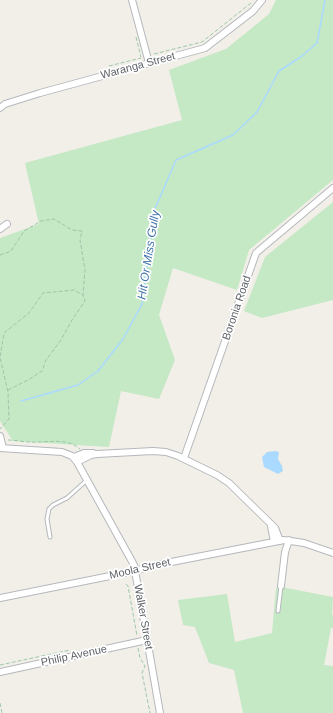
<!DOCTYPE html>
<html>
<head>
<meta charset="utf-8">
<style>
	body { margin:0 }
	canvas { display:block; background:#f1efe8 }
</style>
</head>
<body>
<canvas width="333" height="713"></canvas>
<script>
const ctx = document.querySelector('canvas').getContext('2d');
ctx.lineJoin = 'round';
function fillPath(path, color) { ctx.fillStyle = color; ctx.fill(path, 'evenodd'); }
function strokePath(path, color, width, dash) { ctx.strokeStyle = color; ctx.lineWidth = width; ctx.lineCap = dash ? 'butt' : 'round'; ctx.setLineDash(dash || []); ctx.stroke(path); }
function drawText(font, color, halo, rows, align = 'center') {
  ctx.font = font + ' Helvetica,sans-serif'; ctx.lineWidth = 3.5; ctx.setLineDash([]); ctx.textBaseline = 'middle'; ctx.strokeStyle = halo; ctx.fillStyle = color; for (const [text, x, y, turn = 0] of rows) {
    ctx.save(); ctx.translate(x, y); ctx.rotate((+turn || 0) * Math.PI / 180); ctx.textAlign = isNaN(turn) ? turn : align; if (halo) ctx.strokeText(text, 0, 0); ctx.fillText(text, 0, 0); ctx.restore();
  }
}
const green = new Path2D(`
	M276,0H333V180L249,250L237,290L173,268L159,315L175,360L159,399L121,391L109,447L13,441L0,421V238L39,224L25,163L182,120L169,70L226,49L269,14Z
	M333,202V300L262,318L244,311L265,257Z
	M276,588H286L333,597L332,615H333V628H331L324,665L333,666V713H243L234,670L209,663L195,627L183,625L178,600L227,594L235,642L272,633Z`);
const water = new Path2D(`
	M275,451L279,452L278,459L282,466L283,471L278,474L264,467L262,457L267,452Z`);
const stream = new Path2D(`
	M21,401L78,385L98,371L123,339L142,304L154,211L176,160L233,135L257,112L279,71L302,56L317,43L325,0`);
const path = new Path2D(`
	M136,37L141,57
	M154,54L202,42L251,3
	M109,66L141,58
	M0,255L11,251L24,231L41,221L54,219L72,230L82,231L80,240L85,270L83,295L74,290L43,293L29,313L4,333L0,357L8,392L9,419L0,429
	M8,390L28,380L42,371L46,360L61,340L72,320L85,301L83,295
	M8,440C15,440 23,442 30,442C46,443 67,437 80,449
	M126,584L128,586L137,636
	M138,648L140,658L145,666L142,673L150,713
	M0,665L70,650
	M0,703L2,713`);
const lane = new Path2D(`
	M50,537L47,519L49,509L53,505L67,498L87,480
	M278,611L281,586`);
const street = new Path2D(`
	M132,0L149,63
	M0,108L5,104L40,93L205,48L253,11L262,0
	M0,229L7,224
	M0,436L3,448
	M0,448L62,452L72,456L77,462L134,565L160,713
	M74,457L84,453H93
	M184,458L256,253L333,188
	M77,462L91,455L97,454L153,451L166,452L178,456L217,475L229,483L275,528L280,541
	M271,526L274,542
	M281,586L285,552L289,540
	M0,598L135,571L156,565L284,540L304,543L333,553
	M0,672L147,640`);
const streetNames = [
	["Waranga Street",138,66,-15],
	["Boronia Road",237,308,-71],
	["Moola Street",140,569,-13],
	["Walker Street",143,617,80],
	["Philip Avenue",74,656,-12]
];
const waterNames = [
	["Hit Or Miss Gully",149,255,-81]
];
fillPath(green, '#c5e8c5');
fillPath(water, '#aadaff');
strokePath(stream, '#aadaff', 1.5);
strokePath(lane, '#b5b8bc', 5);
strokePath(street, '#b5b8bc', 8);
strokePath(path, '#9cc7a9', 1, [4, 2]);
strokePath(lane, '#fff', 3);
strokePath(street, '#fff', 6);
drawText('11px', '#5f6368', '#fff', streetNames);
drawText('italic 12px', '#4174aa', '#fff', waterNames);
</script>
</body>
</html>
